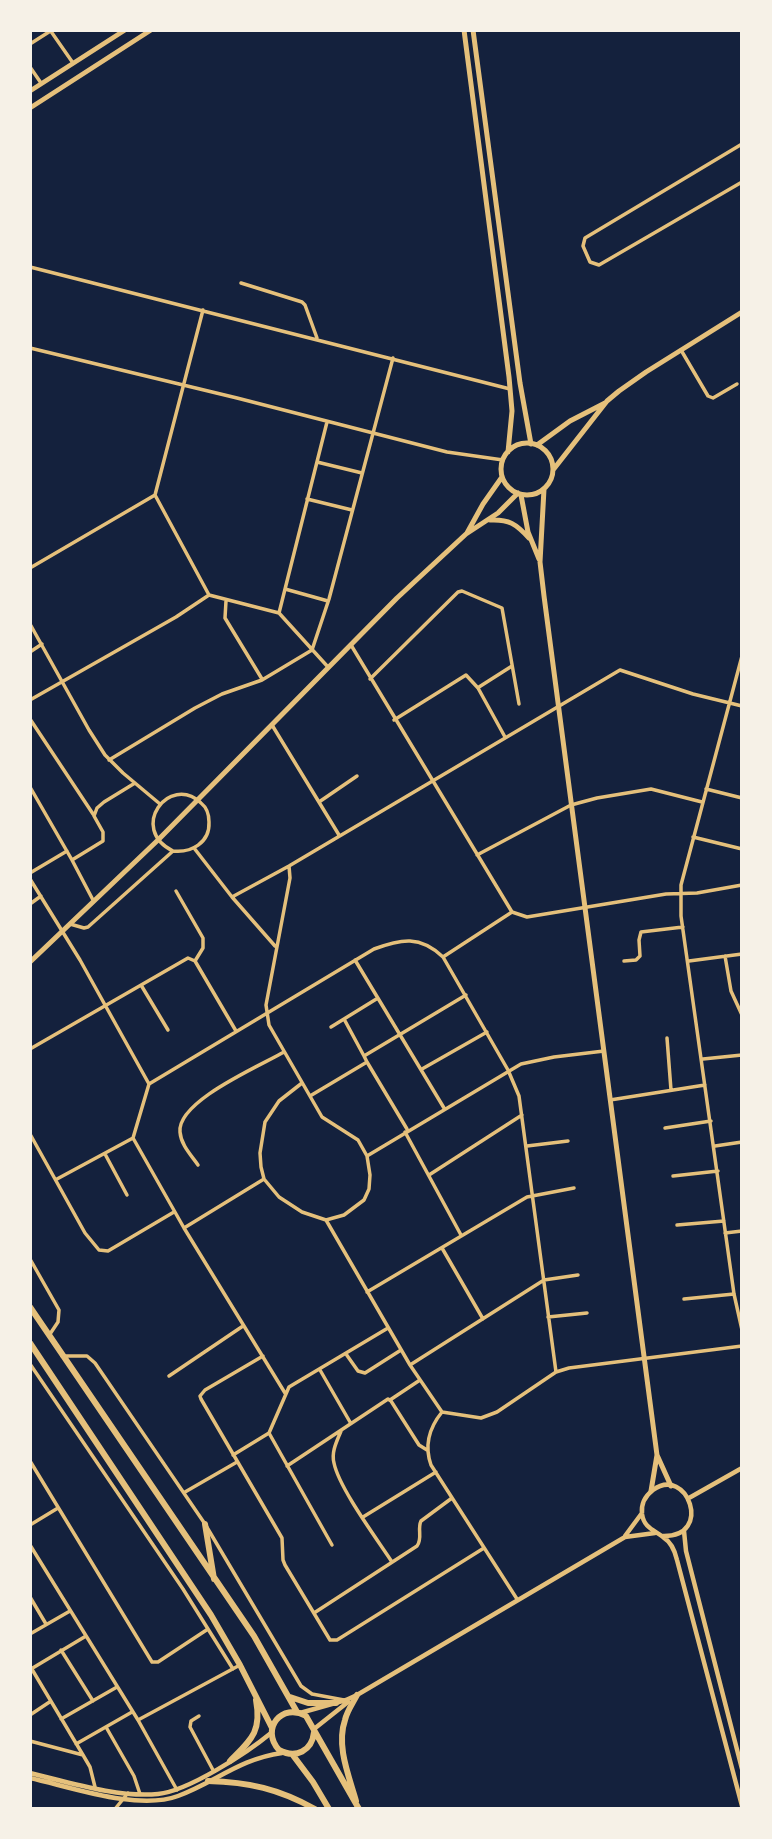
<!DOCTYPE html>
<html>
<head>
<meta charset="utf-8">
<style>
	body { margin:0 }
	#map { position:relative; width:772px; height:1839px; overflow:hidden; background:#14213d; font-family:Karla,sans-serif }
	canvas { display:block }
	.frame { position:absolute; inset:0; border:32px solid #f6f1e7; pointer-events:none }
</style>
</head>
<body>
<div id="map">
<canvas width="772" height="1839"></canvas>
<div class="frame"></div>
</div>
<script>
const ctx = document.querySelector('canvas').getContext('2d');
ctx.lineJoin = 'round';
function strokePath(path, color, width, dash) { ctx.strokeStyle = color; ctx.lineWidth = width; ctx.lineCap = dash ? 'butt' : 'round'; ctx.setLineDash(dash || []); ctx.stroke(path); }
const minor = new Path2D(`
	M50,30L73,63
	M30,44L52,30
	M30,67L41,83
	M742,144L585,238L583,246L590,262L599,265L742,182
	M30,267L510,389
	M241,283L302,302L305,305L317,338
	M203,310L155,495L209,595L279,613L328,667
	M30,348L237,398L447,452L503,460
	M681,350L708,396L713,398L737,384
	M317,462L362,473
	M307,499L352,510
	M30,568L155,495
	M285,589L328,601
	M226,601L225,618L262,679
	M279,613L327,422
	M30,624L89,730L105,755L123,773L160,804
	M351,645L512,912L527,917L666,894L697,893L742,885
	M30,652L42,644
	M742,656L681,885V916L734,1294L742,1330
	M370,679L458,592L462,591L502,608L519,704
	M479,687L512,666
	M30,700L176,617L209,595
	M30,719L93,814
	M394,720L466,675L478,688L505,737
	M272,725L339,835
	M109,760L195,708L222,694L262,680L312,650L329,599L393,358
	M30,787L72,860L103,841V832L94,816L97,808L104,802L135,783
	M706,789L742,798
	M319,802L357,776
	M693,837L742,849
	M194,848L232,897L275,946
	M477,855L571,805L597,798L651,789L702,802
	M72,860L93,900
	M289,866L290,878L266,1005L269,1025L322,1117L358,1140L367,1156L370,1175L369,1189L364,1200L344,1215L326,1220L302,1212L279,1197L264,1179L261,1167L260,1153L265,1122L279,1101L302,1083
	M30,873L67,851
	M30,879L80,960L149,1084
	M176,891L203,938V948L195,961
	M232,897L289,866L620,670L693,694L742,706
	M30,904L41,896
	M70,924L84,928L88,927L173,851C191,853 210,843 209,822C209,814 206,807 201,803C169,773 128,829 173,851
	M725,956L731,991L742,1015
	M443,957L512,912
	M355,960L444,1108
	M624,961L636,960L640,956L639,940L641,932L683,927
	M689,961L742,954
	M141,985L168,1030
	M344,1019L364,1056
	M331,1027L378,998
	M667,1038L671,1090
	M30,1049L188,958L195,961L236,1031
	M703,1059L742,1055
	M367,1062L407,1129
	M422,1069L487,1032
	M310,1096L367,1062L364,1056L466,995
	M610,1100L705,1085
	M665,1128L711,1121
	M405,1132L461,1235
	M30,1134L85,1233L99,1250L108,1251L174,1212
	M133,1138L184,1228L285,1393
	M527,1146L568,1141
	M715,1146L742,1142
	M105,1154L127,1195
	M367,1156L521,1064L554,1057L604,1051
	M198,1165C191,1155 181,1145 180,1132C177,1101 260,1066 284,1052
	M429,1175L522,1115
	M673,1176L718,1171
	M57,1179L133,1138L149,1084L374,949C401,939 420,935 443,957L508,1070L519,1096L556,1372
	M326,1220L410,1365L442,1412
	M677,1225L724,1221
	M184,1228L264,1179
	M725,1233L742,1231
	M442,1248L483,1319
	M30,1259L59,1310L58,1322L50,1334
	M367,1292L527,1197L574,1188
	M684,1299L734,1294
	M548,1317L587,1313
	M346,1354L358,1371L365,1373L401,1350
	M62,1356H87L95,1363L205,1524L301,1686L312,1694L344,1700
	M263,1356L205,1390L200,1396L201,1399L282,1538L283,1560L285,1565L330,1640H337L484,1548
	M30,1364L183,1589L233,1669
	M410,1365L544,1280L578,1275
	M320,1370L350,1422
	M169,1376L243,1326
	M390,1400L420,1380
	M341,1431C337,1441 331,1452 334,1463C339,1488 377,1539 392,1562
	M269,1433L289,1387L388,1328
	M233,1455L269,1433L332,1545
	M30,1461L152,1662H158L208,1629
	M287,1466L388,1399L391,1401L419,1445L427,1450
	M185,1492L237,1462
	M363,1517L436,1472
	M30,1525L58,1508
	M30,1545L138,1720L177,1790
	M30,1597L46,1624
	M517,1599L431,1465C424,1445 429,1428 442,1412L481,1418L497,1412L556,1372L569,1368L742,1346
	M314,1613L417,1546C423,1538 417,1529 421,1521L452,1498
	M30,1634L70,1611
	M61,1650L93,1701
	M30,1666L83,1755
	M31,1669L86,1636
	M30,1715L51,1701
	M199,1716L191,1721L190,1727L213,1770
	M61,1719L117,1687
	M138,1720L240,1665
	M106,1727L134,1776L140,1794
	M30,1741L83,1755L90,1767L95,1787
	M76,1744L132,1712
	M115,1809L128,1793`);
const tertiary = new Path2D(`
	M30,91L125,30
	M30,108L151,30
	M689,1498L742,1468
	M684,1531L686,1551L742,1769
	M625,1536L642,1513
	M663,1536C714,1537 687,1465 653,1490C645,1496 641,1505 642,1514C644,1528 654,1530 663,1537C671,1542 675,1551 677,1560L742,1806
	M300,1713L346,1700L357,1695L625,1537L655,1533
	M314,1729L348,1702
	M30,1773C68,1782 118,1798 158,1794C188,1791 247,1753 271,1733
	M30,1778C71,1787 138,1811 178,1796C216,1782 239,1759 282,1753`);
const secondary = new Path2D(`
	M464,30L509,377L512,411L508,452
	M473,30L520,383L531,444
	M501 469a26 26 0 1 1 52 0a26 26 0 1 1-52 0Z
	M537,445L570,421L605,403
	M553,470L607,401L619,391L646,372L742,312
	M544,489L540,562L544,596L657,1455L651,1491
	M521,495L528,532L539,559
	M490,520C509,519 516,524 529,538
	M467,533L483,504L502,477
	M30,962L158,840L397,598L466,534L498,513L518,493
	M657,1455L671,1486`);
const primary = new Path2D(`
	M30,1307L254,1636L297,1712
	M30,1343L211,1615L240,1665L272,1728
	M205,1524L214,1579
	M290,1697L308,1703H336
	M314,1732C312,1751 296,1759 279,1750C260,1729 282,1702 306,1716L359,1809
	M292,1754L313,1782L329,1809
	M230,1761C251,1740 262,1732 256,1700
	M208,1781C249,1782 279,1789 315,1809
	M356,1801C349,1776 336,1746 345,1720C347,1711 353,1703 357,1695`);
strokePath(minor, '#e5c07b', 3.5);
strokePath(tertiary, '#e5c07b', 4.5);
strokePath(secondary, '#e5c07b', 5);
strokePath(primary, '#e5c07b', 6);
</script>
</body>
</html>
